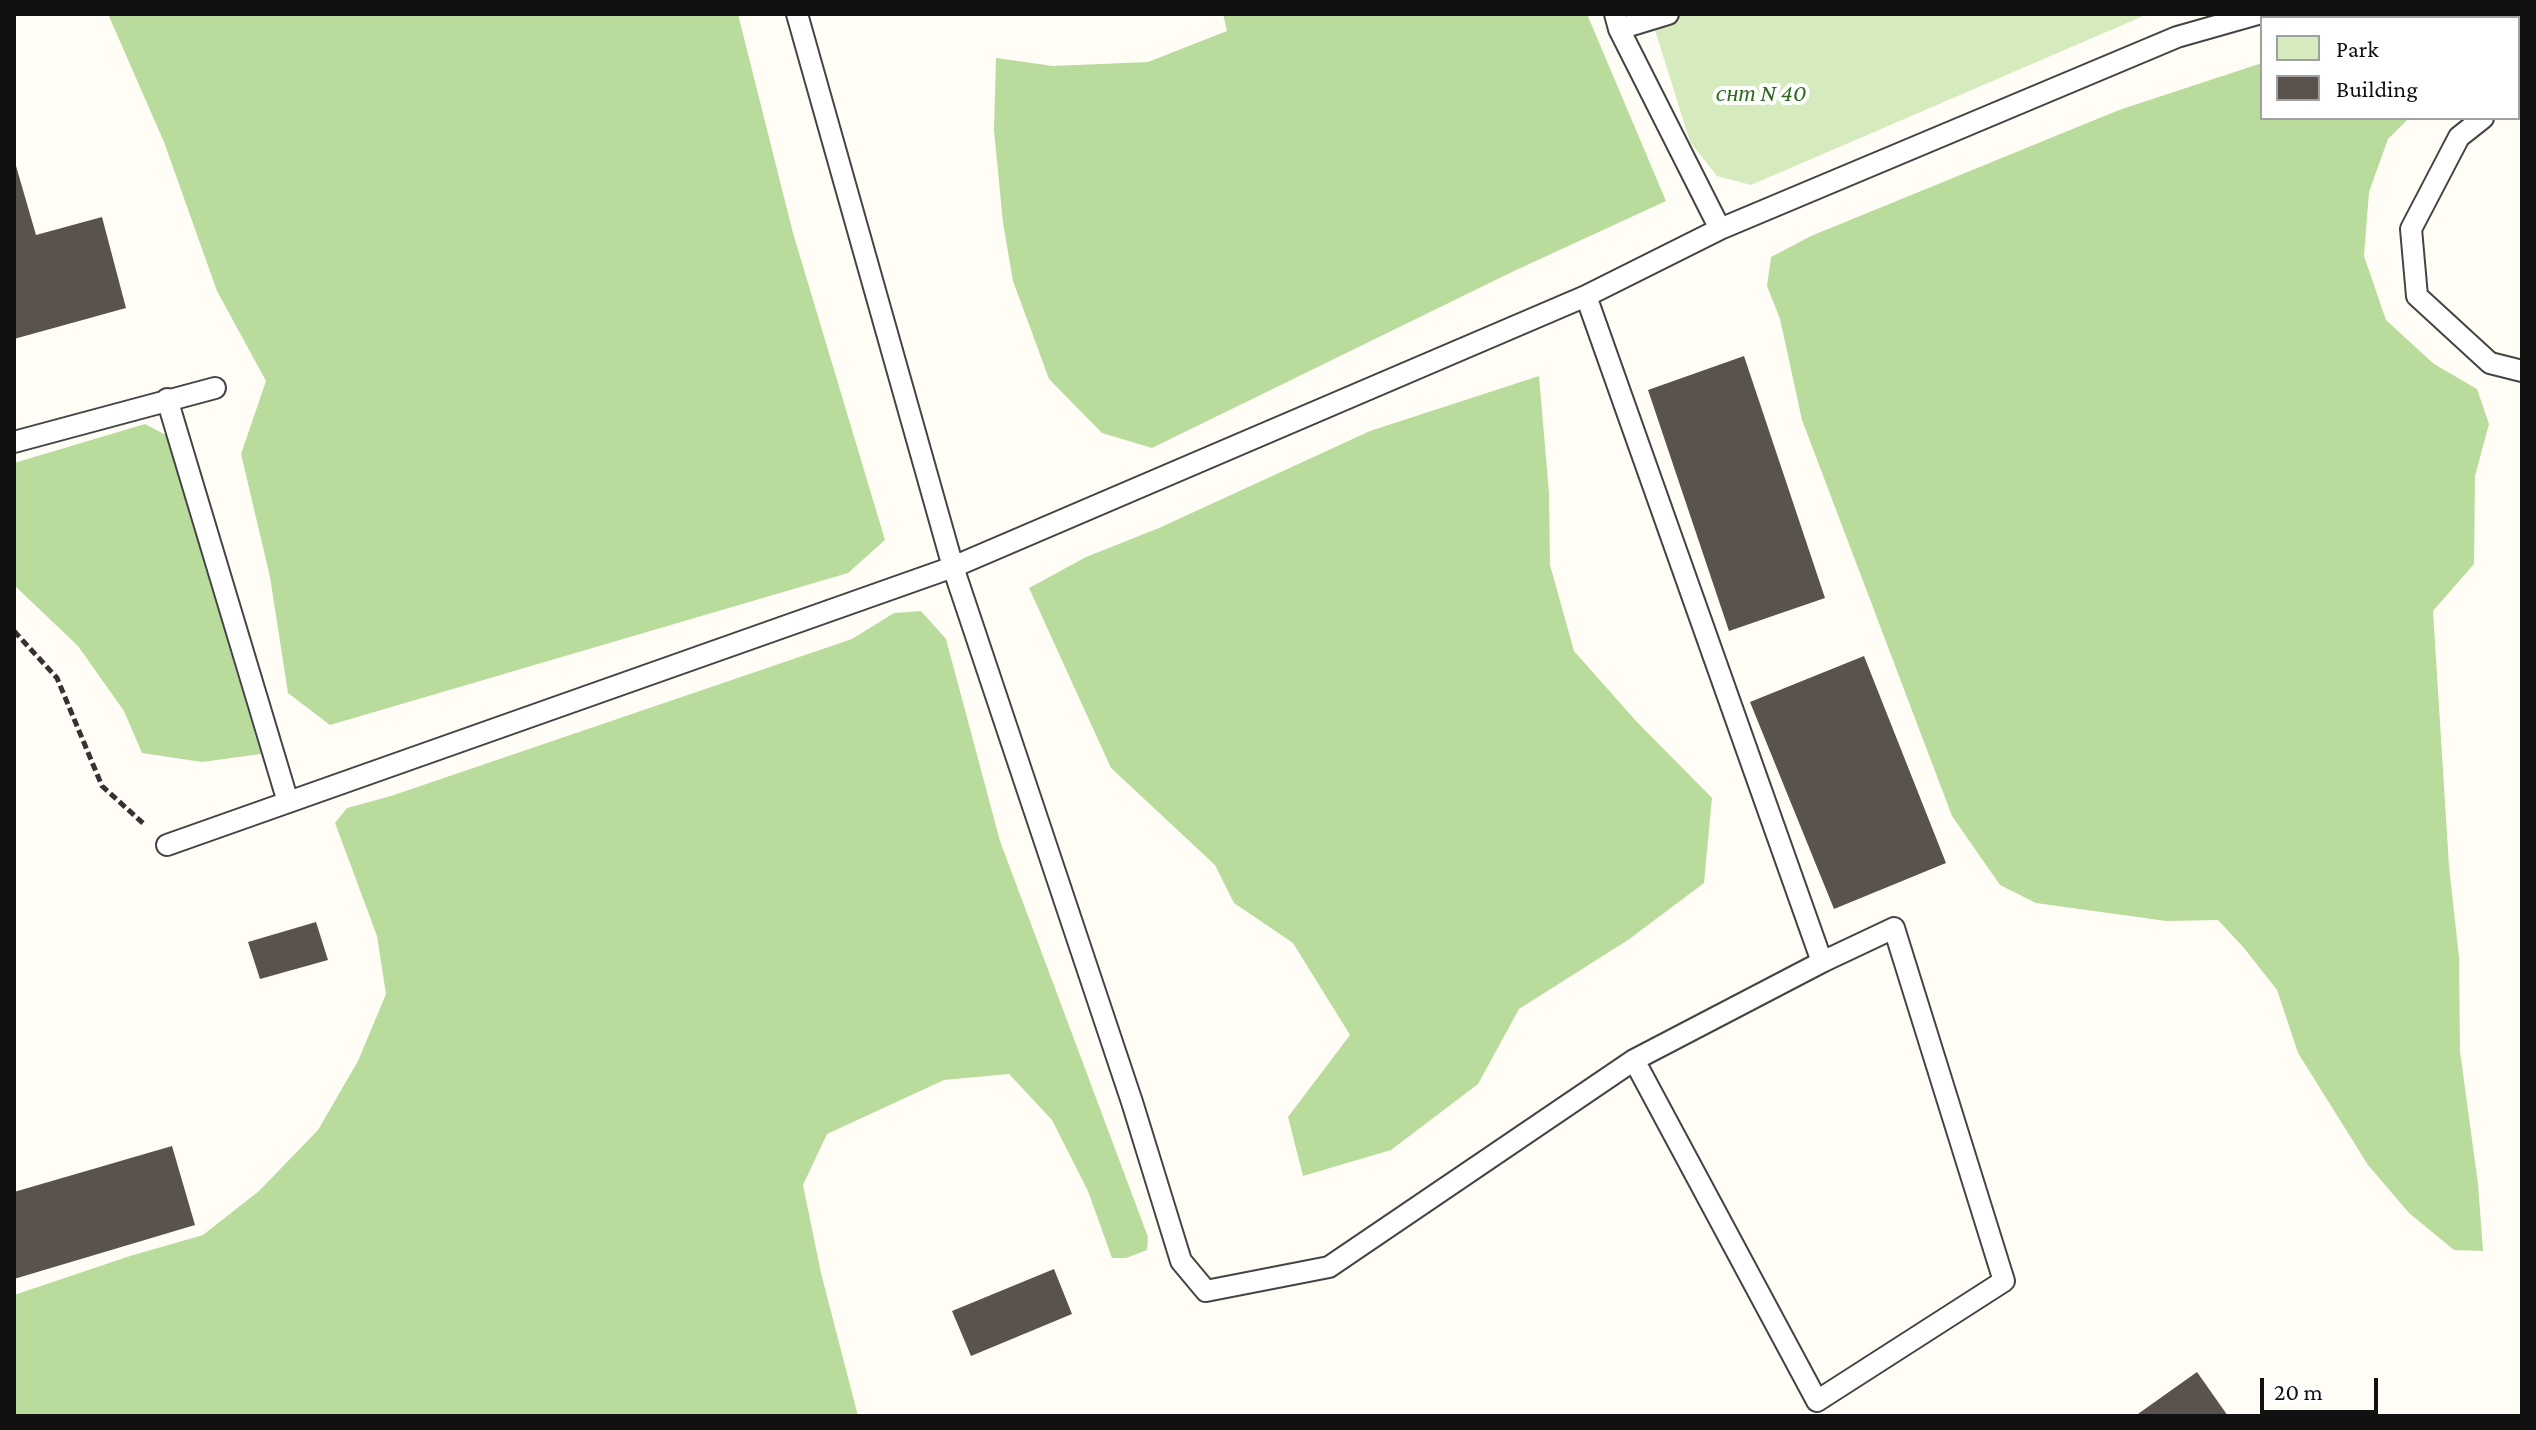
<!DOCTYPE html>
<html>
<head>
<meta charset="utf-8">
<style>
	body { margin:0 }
	#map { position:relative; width:2536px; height:1430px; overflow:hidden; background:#fffdf5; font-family:"Crimson Pro",serif }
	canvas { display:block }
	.frame { position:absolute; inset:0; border:16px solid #111; pointer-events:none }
	.legend { position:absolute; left:2260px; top:16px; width:260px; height:104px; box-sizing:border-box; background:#fff; border:2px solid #a0a0a0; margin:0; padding:10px 14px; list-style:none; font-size:24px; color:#111 }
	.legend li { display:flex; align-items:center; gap:16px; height:40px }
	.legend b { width:40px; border:2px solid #a0a0a0 }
	.scale { position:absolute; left:2260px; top:1378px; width:118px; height:36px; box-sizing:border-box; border:4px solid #111; border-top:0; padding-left:10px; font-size:24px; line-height:28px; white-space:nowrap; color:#111; -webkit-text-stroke:6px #fff; paint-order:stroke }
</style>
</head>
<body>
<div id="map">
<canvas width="2536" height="1430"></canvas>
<div class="frame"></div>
<ul class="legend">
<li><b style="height:22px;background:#d5ebbd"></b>Park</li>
<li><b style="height:22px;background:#5a524d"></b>Building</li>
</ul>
<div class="scale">20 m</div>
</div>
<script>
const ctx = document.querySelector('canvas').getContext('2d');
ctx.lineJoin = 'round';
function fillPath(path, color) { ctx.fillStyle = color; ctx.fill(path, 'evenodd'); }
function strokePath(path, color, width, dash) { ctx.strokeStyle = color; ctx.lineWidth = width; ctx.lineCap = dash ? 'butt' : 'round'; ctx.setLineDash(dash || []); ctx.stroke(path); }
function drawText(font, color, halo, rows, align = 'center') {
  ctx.font = font + ' "Crimson Pro",serif'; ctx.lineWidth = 8; ctx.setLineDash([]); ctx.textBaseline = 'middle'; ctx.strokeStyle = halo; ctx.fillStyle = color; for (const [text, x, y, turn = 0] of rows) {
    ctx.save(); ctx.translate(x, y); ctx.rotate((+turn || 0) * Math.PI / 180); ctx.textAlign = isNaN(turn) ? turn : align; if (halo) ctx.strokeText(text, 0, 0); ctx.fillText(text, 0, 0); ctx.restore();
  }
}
const green = new Path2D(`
	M1650,14H2148L1751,185L1717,176L1690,142Z`);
const forest = new Path2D(`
	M108,14H738L793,233L885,540L848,573L330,725L288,693L270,577L241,454L266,381L217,291L164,142Z
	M1223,14H1587L1666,201L1514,271L1152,448L1102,433L1049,379L1013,281L1003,223L994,130L996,58L1053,66L1148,62L1227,31Z
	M2395,14H2494L2495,18H2386Z
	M2262,63V118H2409L2388,139L2369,192L2364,256L2386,320L2434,364L2477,389L2489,424L2475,476L2474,564L2433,611L2449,866L2459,957L2460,1051L2478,1184L2483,1251L2454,1250L2409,1213L2368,1165L2298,1053L2277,990L2244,948L2218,920L2166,921L2036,903L2000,885L1952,816L1802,420L1780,319L1767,286L1771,257L1811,236L2119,110Z
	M1539,376L1549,493L1550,565L1574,651L1636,721L1712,798L1704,883L1628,940L1519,1009L1478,1084L1391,1150L1303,1176L1288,1117L1350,1035L1293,943L1234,903L1215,865L1111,768L1029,588L1086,557L1159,528L1370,431Z
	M145,424L166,435L261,754L202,762L142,753L124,711L78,646L14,585V463Z
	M921,611L946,639L1000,841L1148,1237L1147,1250L1126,1258H1112L1088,1191L1052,1120L1009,1074L944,1080L827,1134L803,1185L821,1273L858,1416H14V1295L130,1256L203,1235L259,1191L318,1130L358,1061L386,994L377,936L335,823L347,808L391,796L852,639L894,613Z`);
const building = new Path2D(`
	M14,159L36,235L102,217L126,308L14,339Z
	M1744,356L1825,598L1729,631L1648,390Z
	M1864,656L1946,863L1834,909L1750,702Z
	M316,922L328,960L260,979L248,942Z
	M172,1146L195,1225L14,1279V1192Z
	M1054,1269L1072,1314L971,1356L952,1311Z
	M2197,1372L2228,1416H2135Z`);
const path = new Path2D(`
	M14,631L57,678L102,786L145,825`);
const lane = new Path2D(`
	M797,14L953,567L1132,1102L1181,1261L1206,1291L1329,1267L1634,1060L1822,962L1894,928L2004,1281L1817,1401L1634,1060
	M1615,14L1619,29L1720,229
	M1619,29L1668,14
	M2518,91L2522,88
	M2483,118L2459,137L2411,229L2417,296L2490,363L2522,371
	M1586,296L1822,962
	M167,399L288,802
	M14,442L215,388
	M167,845L953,567L1586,296L1720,229L2177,37L2258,14`);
const parkNames = [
	["снт N 40",1761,94]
];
fillPath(green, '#d5ebbd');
fillPath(forest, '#b9dc9c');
fillPath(building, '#5a524d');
strokePath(lane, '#444', 24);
strokePath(path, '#333', 5, [8, 4]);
strokePath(lane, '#fff', 20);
drawText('italic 24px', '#2f6b1f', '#fff', parkNames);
</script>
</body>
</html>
